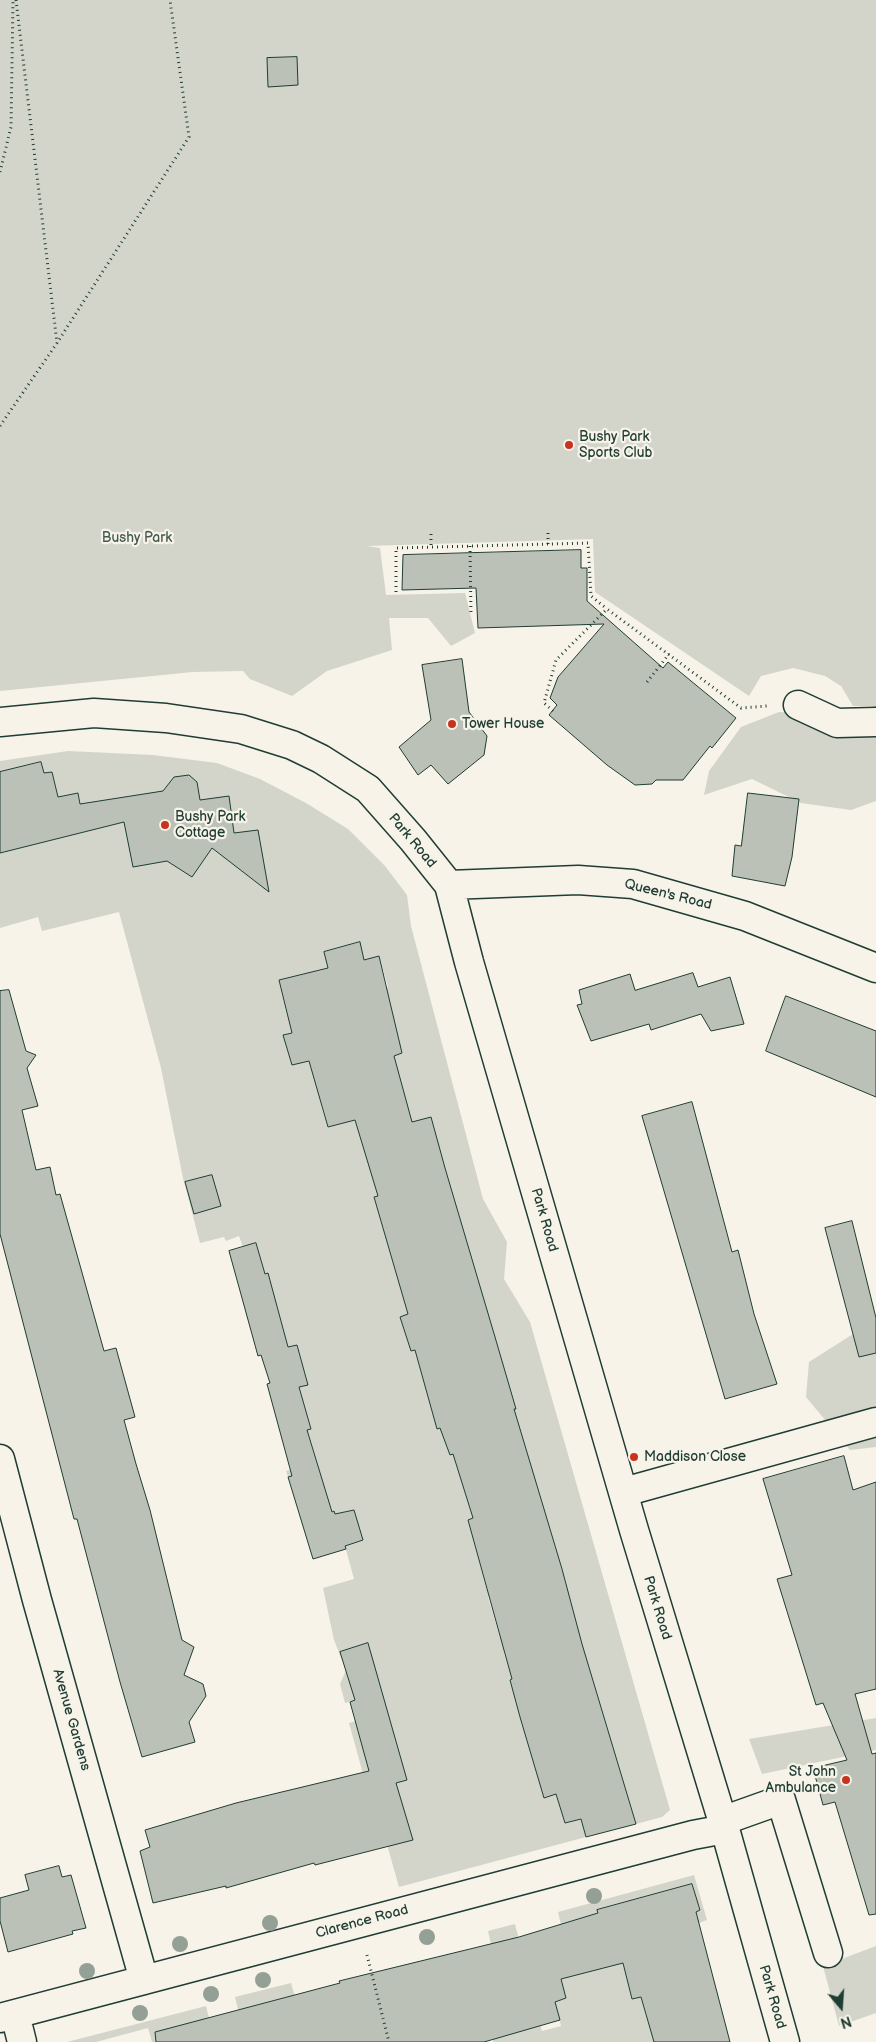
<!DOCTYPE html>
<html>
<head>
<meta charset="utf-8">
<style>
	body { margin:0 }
	#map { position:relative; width:876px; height:2042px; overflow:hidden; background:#f7f3e8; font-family:"Balsamiq Sans",sans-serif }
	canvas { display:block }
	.north { position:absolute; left:816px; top:1982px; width:50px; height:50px; -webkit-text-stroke:4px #f7f3e8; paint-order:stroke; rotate:162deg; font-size:14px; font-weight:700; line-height:20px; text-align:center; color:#1f3d34 }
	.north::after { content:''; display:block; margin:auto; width:18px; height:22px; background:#1f3d34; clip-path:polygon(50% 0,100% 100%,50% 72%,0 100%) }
</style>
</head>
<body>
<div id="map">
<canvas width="876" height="2042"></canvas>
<div class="north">N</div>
</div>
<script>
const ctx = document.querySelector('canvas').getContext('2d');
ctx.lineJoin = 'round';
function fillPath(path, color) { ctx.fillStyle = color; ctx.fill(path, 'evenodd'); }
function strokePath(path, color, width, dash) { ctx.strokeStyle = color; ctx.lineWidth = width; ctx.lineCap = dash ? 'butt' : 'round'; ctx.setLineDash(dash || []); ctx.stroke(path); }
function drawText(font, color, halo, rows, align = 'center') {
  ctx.font = font + ' "Balsamiq Sans",sans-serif'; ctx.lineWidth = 4.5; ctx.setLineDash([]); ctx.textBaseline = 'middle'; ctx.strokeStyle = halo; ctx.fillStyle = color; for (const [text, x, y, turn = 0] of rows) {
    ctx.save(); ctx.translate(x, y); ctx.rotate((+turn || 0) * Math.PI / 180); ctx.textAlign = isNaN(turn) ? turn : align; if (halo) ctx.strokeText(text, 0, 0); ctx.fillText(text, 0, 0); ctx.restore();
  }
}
const green = new Path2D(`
	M0,0H876V801L851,810L801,803L752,779L704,795L709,771L741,727L779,712L862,716L873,706H853L841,686L825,676L793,668L761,676L749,696L595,592L593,539L367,546L380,548L386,595L465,593L475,633L451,646L428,618H389L392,650L327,671L292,696L250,679L243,671L193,672L0,691Z
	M68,751L153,755L217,763L260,779L306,803L348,829L385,866L407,895L411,926L483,1199L507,1242L504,1279L530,1322L670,1810L662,1817L636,1824L610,1738L563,1751L564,1754L534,1762L544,1797L556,1794L565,1823L581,1819L586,1837L399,1887L386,1841L371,1803L349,1723L386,1712L380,1694L345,1703L340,1684L346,1670L334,1640L323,1588L354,1579L345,1546L362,1540L354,1510L335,1514L334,1512L302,1521L297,1506L325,1499L317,1469L288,1477L286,1471L317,1462L307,1430L311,1428L302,1398L273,1407V1394L308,1384L297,1345L288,1347L278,1310L247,1319L238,1278L264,1270L256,1243L243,1247L239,1236L226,1241L224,1237L200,1243L183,1178L161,1068L119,912L42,931L38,917L0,928V853L17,848L4,798H0V761ZM41,762L44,773L52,772L58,797L78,793L87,831L21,847L13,815L23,813L13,777L21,775L19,767ZM359,942L364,960L379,956L388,987L372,991L376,1006L324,1019L321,1006L287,1014L279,980L328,968L324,952ZM349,1017L353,1030L394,1021L402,1053L393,1056L407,1105L393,1109L397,1122L368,1130L364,1118L328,1127L321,1105L330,1101L317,1059L294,1064C288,1055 286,1046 286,1034ZM446,1175L469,1250L420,1265L418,1263L395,1269L374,1197ZM471,1257L492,1329L443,1344L441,1342L411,1351L400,1317L412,1313L401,1277ZM495,1337L515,1409L466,1424L465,1421L437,1429L418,1361L445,1354V1350ZM516,1416L537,1489L470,1509L459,1472L473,1468L468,1450L450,1455L444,1437ZM540,1496L562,1569L487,1590L468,1520L491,1513V1510ZM563,1576L583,1651L534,1665L532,1660L523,1663V1666L510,1670L504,1653L508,1652L503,1634H499L488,1597ZM586,1658L608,1731L531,1753L510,1680Z
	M864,1327H876V1447L850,1450L806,1397L809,1362Z
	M876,1718V1750L762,1774L749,1739Z
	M694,1875L707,1920L699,1923L665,1920L700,1910L692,1884L597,1910L650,1956L628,1983L632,1999L641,1997L650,2029L656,2028L686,2042H493V2039L514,2033L513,1939L491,1944L488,1931L515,1924L542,2031L561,2026L555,2002L566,1998L555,1957L561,1925L558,1912Z
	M876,1946V2013L839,2026L823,1966Z
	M291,1983L308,2042L298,2036L287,1997L246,2008V2042L235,1997Z
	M206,2006L209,2018L195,2042H152L148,2028L96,2042H67Z`);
const building = new Path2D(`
	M297,57L298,85L268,87L267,58Z
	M581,550V568H587V601L663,668L668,662L736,718L712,748L710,746L683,780H656L652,784L635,785L607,765L549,715L557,705L550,698L558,677L604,624L478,628L476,588L402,590L403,555Z
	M462,659L469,712L487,736L484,755L448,784L431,765L418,775L399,747L431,720L422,665Z
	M41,762L44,773L52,772L58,797L78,793L80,804L163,791L174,777L189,775L197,782L200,800L229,796L234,833L258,830L269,892L212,848L192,877L167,861L133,867L124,822L0,853V772Z
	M748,793L799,799L792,857L785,886L732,876L735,845L741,846Z
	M360,942L364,960L379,956L402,1053L394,1056L412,1122L431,1117L445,1168L495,1337L516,1409H514L562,1569L582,1644L636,1824L586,1837L581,1819L565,1823L556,1794L544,1798L520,1717L510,1680L512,1679L468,1520L473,1518L453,1454L450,1455L440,1428L437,1429L415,1350L411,1351L400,1317L408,1314L374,1197L378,1196L355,1120L328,1127L309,1061L292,1065L283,1035L292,1033L279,980L328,968L324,952Z
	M693,973L698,987L730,977L744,1024L711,1031L701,1014L651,1030L649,1024L591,1041L577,1005L582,1004L579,990L630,974L635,990Z
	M9,990L26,1051L36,1055L27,1068L38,1106L22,1110L36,1170L50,1167L56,1195L60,1194L104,1351L116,1348L135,1417L124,1420L136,1464L150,1510L182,1640L194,1647L184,1675L203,1684L206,1696L189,1722L195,1742L142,1757L120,1682L77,1519H74L0,1234V991Z
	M786,996L876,1031V1097L766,1051Z
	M692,1102L732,1252L738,1250L754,1314L777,1384L725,1399L642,1116Z
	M212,1175L221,1206L194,1214L185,1182Z
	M852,1221L876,1318V1353L859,1357L825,1228Z
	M256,1243L265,1274L268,1273L288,1347L297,1345L308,1385L299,1387L311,1429L307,1430L332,1512L334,1511L335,1514L354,1510L363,1540L345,1546L346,1549L313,1559L288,1477L292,1476L267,1384L270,1383L261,1355L258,1356L229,1251Z
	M844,1456L853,1490L876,1482V1689L855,1694L872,1754L876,1753V1914L869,1915L835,1802L823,1805L813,1768L847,1760L823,1703L816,1705L777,1579L792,1575L763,1479Z
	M368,1643L407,1780L396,1783L413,1840L315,1865L314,1863L226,1888V1886L153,1903L140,1851L150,1847L145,1830L236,1803L369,1771L350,1702L355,1700L340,1652Z
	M59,1866L62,1877L71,1875L86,1928L72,1931L73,1934L8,1952L0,1921V1898L29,1890L25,1875Z
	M692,1884L700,1910L696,1912L730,2042H654L641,1997L632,1999L623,1963L561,1979L566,1998L555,2002L560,2020L484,2042H156L155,2032L340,1983L339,1981L519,1937L598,1913L597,1910Z`);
const path = new Path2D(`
	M16,0L57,343
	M0,172L11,127L13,0
	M0,426L57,343L189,137L170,0
	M431,534V547
	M548,544V532
	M470,546L471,615
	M396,592V548L588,543L591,596L607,609
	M647,682L669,654
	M553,711L544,703L556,660L607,609L741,708L767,706
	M367,1955L389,2042`);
const minor = new Path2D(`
	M798,705L837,723L876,722
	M0,1459L37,1600L144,1980
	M624,1492L876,1422
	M722,1821L781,1800L828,1953
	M15,2014L22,2042
	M0,2018L693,1835L725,1829`);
const major = new Path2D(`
	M0,722L94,713L166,718L241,729L292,745L321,759L368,789L413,840L449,885L469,962L634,1530L725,1829L785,2042
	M449,885L578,880L633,884L745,916L876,968`);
const trees = [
	[594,1896],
	[270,1923],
	[427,1937],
	[180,1944],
	[87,1971],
	[263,1980],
	[211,1994],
	[140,2013]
];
const markers = [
	[569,445,5,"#c8321e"],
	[452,724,5,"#c8321e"],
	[165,825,5,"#c8321e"],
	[634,1457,5,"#c8321e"],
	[846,1780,5,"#c8321e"]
];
const poiNames = [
	["Bushy Park",579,437],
	["Sports Club",579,453],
	["Tower House",462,724],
	["Bushy Park",175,817],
	["Cottage",175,833],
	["Maddison Close",644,1457],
	["St John",836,1772,"right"],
	["Ambulance",836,1788,"right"]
];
const parkNames = [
	["Bushy Park",137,538]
];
const streetNames = [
	["Park Road",412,841,50],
	["Queen's Road",668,895,14],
	["Park Road",544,1220,74],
	["Park Road",657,1608,73],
	["Avenue Gardens",71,1720,74],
	["Clarence Road",362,1922,-15],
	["Park Road",772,1997,74]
];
fillPath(green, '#d3d5ca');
fillPath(building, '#bbc1b6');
strokePath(building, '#1f3d34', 1);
strokePath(minor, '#1f3d34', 31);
strokePath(major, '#1f3d34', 31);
strokePath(path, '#1f3d34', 3, [1, 4]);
strokePath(minor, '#f7f3e8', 28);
strokePath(major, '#f7f3e8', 28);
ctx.fillStyle = '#949f96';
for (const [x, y] of trees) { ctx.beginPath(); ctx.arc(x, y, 8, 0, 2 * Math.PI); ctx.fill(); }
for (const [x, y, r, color] of markers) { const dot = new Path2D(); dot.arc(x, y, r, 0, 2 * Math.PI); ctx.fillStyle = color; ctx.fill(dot); strokePath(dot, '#f7f3e8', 2); }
drawText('14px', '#1f3d34', '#f7f3e8', poiNames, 'left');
drawText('14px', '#435b52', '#f7f3e8', parkNames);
drawText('14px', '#1f3d34', '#f7f3e8', streetNames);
</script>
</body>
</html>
